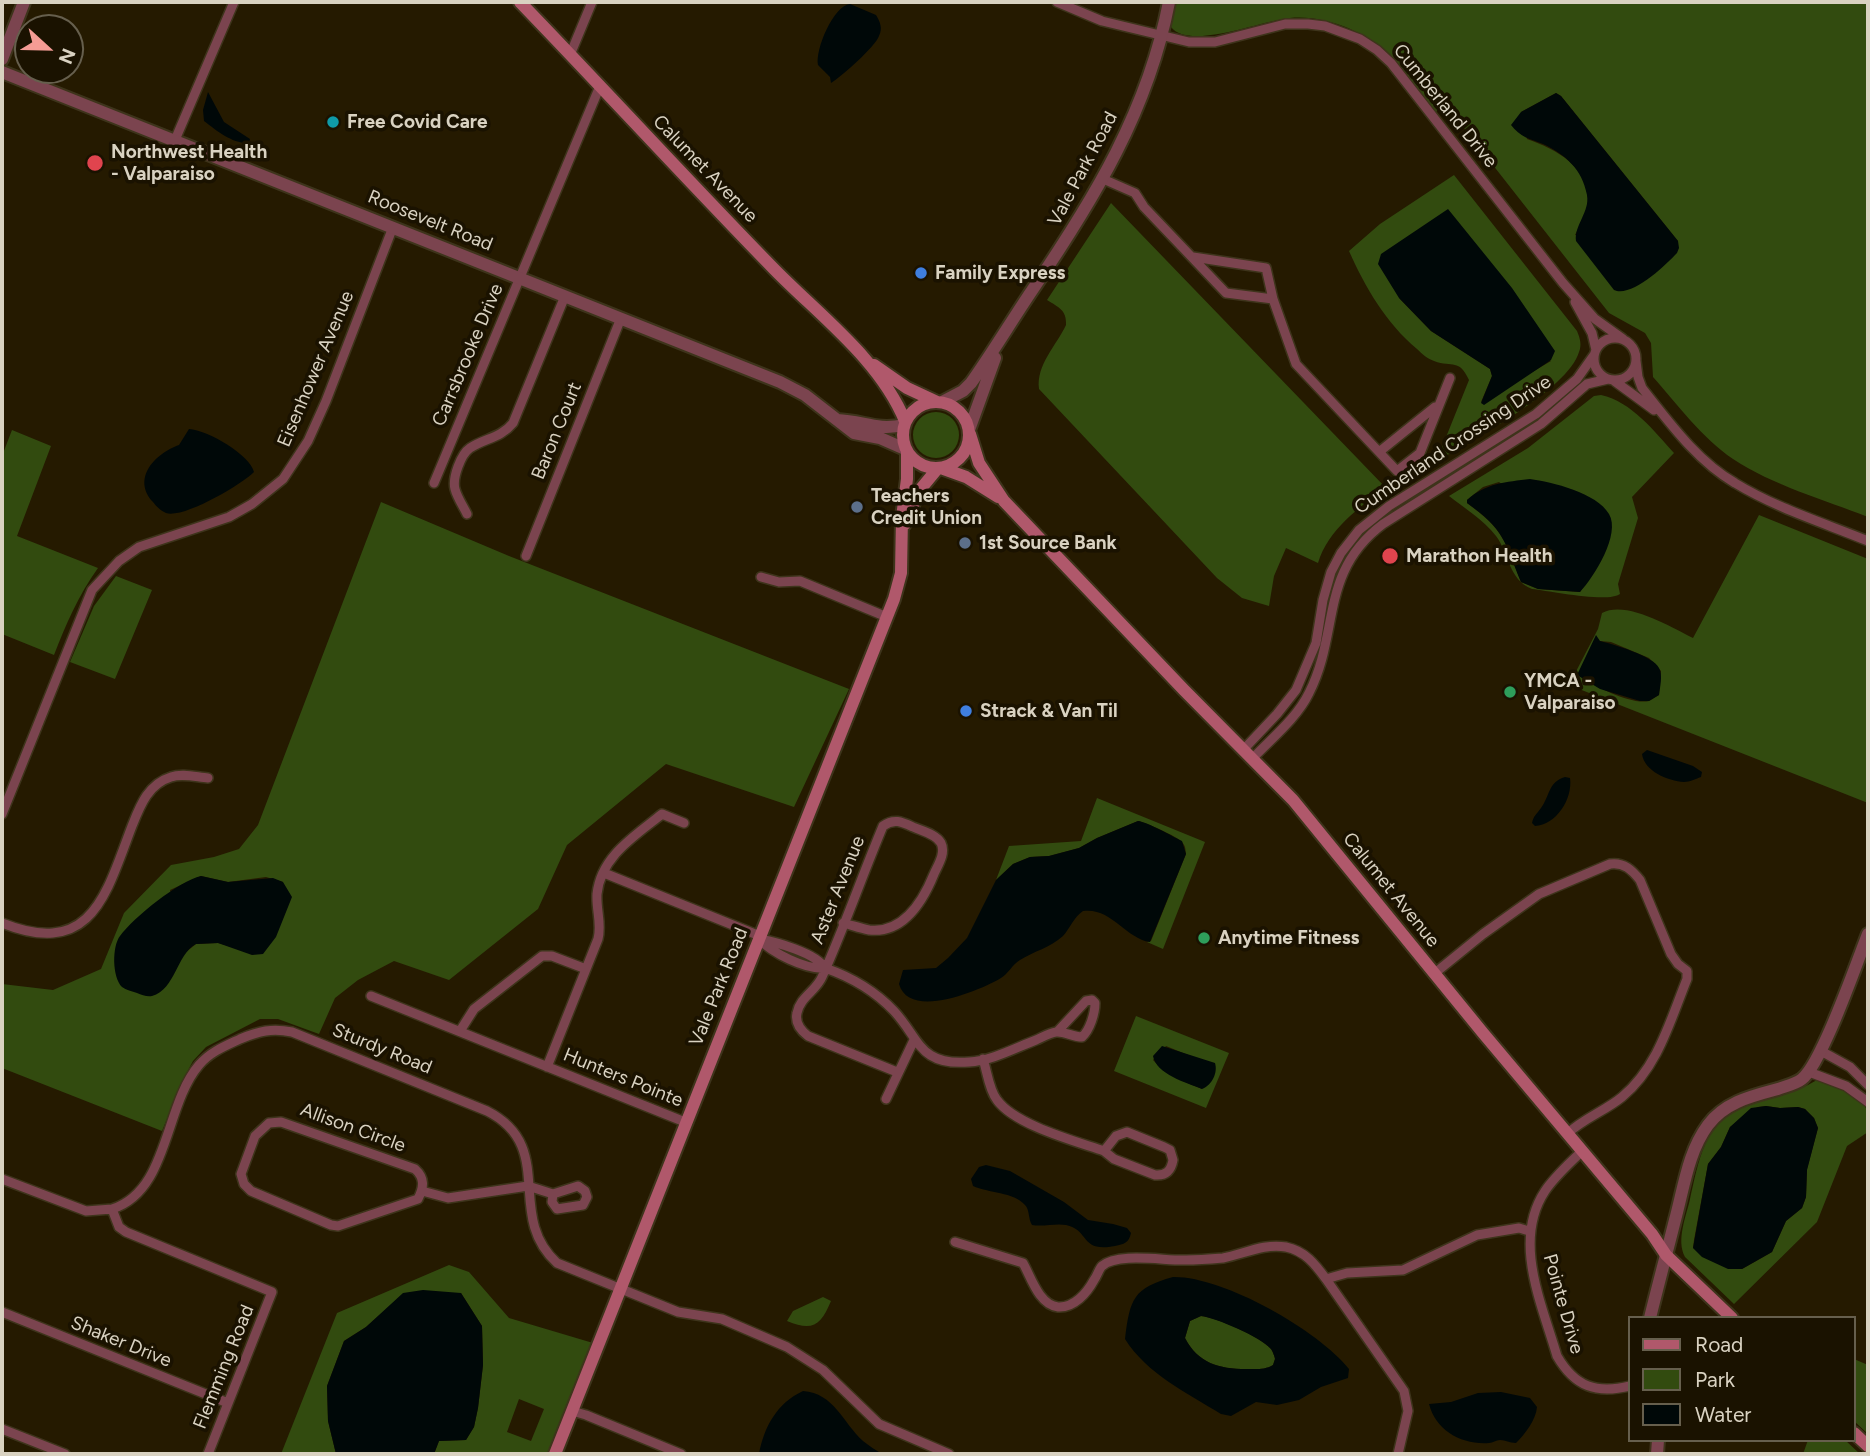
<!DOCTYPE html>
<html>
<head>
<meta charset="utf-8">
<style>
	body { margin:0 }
	#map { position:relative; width:1870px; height:1456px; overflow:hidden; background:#251a00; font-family:Figtree,sans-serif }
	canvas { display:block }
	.frame { position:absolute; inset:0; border:4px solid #d9d2c1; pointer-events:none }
	.legend { position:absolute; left:1628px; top:1316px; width:228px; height:126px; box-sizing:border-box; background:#1a1200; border:2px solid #665f4d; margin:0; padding:9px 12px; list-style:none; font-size:21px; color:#d9d2c1 }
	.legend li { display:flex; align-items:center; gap:14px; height:35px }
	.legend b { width:35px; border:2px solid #665f4d }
	.north { position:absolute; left:14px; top:14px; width:70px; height:70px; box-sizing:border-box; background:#1a1200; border:2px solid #665f4d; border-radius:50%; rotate:112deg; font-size:19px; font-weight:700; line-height:28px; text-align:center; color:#d9d2c1 }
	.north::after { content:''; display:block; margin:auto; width:24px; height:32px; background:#f59c95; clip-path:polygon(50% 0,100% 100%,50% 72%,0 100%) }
</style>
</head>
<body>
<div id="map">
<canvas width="1870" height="1456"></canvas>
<div class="frame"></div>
<ul class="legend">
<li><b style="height:9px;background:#b0586b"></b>Road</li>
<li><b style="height:19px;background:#324b0f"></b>Park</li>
<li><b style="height:19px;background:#000808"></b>Water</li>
</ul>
<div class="north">N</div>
</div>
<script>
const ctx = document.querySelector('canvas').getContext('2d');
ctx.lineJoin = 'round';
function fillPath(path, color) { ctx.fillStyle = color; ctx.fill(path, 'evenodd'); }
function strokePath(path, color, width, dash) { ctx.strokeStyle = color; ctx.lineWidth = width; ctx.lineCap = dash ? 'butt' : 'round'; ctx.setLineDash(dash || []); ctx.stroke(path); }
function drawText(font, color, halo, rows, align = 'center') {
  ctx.font = font + ' Figtree,sans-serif'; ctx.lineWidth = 7; ctx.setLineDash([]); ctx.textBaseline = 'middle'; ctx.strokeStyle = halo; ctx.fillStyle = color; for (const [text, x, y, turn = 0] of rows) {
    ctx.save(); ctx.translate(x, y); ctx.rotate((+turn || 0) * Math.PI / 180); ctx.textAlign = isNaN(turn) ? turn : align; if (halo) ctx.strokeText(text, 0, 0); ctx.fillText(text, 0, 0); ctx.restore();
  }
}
const green = new Path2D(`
	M1176,2H1868V517C1825,500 1772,485 1733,459C1702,438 1678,405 1653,377L1651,343L1645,333L1609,313L1445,104L1436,112C1411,80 1388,45 1348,28C1330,21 1310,16 1290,18C1264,20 1189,51 1171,27ZM1556,93L1561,96L1678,241L1575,235C1580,225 1588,214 1588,203C1590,167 1556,149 1527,139L1521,112Z
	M1454,175L1577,331C1580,338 1582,345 1579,352C1568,390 1470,441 1436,462L1469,380C1459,358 1453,368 1434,361C1428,359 1422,354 1417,349C1386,323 1365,287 1349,251L1380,224ZM1399,298L1551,361L1481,402L1492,376L1490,369L1431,331Z
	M1111,203L1386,488C1359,507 1328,530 1318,563L1286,548L1274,576L1269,606L1242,598L1217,578L1039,389C1036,365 1056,346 1066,325C1067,310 1058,307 1047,300Z
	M1601,395C1632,402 1654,431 1674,453L1632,497L1638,518L1618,584L1620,594C1608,603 1550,591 1532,589C1508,579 1510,555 1496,536C1484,520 1464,508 1449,496L1528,448L1594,396ZM1499,482L1601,560L1580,592L1538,589L1521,582C1506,541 1503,529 1467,503V500L1483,487Z
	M913 435a23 23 0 1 1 46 0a23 23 0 1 1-46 0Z
	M12,430L51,446L17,536L98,568C78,596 66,624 54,655L2,634V456Z
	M381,502L509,556L849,689L794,807L666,764L567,845L538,909L449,980L394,961L358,980L335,998L319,1034L278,1019H260L206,1047L193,1061L184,1078L162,1131L2,1068V984L53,990L101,969L124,913L171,865L214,857L239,849L258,825ZM201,876L228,882L266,877L283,882L232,947L218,943L196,944L186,952L170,890Z
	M1759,515L1868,559V803L1569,685L1598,629L1602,613C1626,600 1671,627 1693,638ZM1600,641L1611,642L1649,658L1661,671L1659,695C1657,696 1651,700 1649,701C1632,705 1595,687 1583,677Z
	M116,576L152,590L115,679L70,662L94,606Z
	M1097,798L1205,842L1163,949L1147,942L1151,941L1186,854C1185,848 1186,847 1182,842C1178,837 1145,822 1138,821L1097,838L1079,848L1049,856L1030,857L1013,864L996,880L1009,846L1081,841Z
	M1136,1016L1229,1053L1206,1108L1114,1071ZM1166,1046L1205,1062L1202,1089C1185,1082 1166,1075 1153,1060Z
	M1817,1080C1834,1086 1864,1093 1868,1114C1869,1120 1868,1127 1868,1132L1847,1146L1817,1222L1734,1304L1685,1257C1676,1240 1686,1217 1690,1199C1698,1164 1705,1117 1745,1105C1771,1098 1794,1094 1817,1080ZM1766,1106L1780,1108L1798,1107L1805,1109L1814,1118L1818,1128L1807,1169L1806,1197L1802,1208L1786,1221L1772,1252L1742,1269L1693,1248L1694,1240L1708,1164L1721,1147L1730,1127L1758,1107Z
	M449,1265L469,1272L509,1318L593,1343L549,1454H434L439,1441L466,1440L474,1427L478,1408L483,1365L482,1326L461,1293H404L366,1327L344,1341L327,1386L328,1421L336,1454H281L337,1313ZM519,1399L544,1409L531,1441L507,1432Z
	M823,1297L831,1301C821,1325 813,1332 787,1321L793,1311Z
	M1201,1316C1216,1317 1261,1337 1271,1349C1272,1350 1275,1357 1275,1359L1273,1365C1265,1370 1256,1369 1246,1369C1219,1369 1198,1363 1185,1338L1190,1321Z
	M1854,1359L1868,1365V1434L1854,1421Z
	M1808,1440H1845L1860,1454H1803Z`);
const water = new Path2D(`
	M850,4L876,15C880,22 883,28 879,36C875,47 842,76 831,83L830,77L818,65C815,50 833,6 850,4Z
	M208,92L224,122L250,139L249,143C233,144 217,131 204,121L203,110Z
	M1556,93L1561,96L1678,241L1679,248L1677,253C1665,266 1631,298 1614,290L1576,241C1574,225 1590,212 1587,195C1582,169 1566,155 1543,144C1530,139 1520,137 1511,125L1521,112Z
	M1448,209L1512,288L1555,351L1551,360L1484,405L1481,403L1492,376L1490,369L1431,331L1399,298L1378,264L1381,254Z
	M189,429C208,430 250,455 254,472C241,485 183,519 166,513C161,511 156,506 153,502C131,478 156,453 179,445Z
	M1530,479C1552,482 1597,493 1609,514C1621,534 1594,577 1580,592L1538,589L1521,582C1504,541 1505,530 1467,503V500C1486,483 1506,482 1530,479Z
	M1596,635L1600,641C1612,644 1654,656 1659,668C1663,675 1660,687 1659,695L1649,701H1640L1600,689L1577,675Z
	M1647,750L1693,766L1702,772L1701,777C1695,779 1690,782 1684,782C1668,781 1644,771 1642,754Z
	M1565,777L1570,778C1573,799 1556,825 1535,826L1532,823C1534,815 1536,815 1541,808C1550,796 1548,782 1565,777Z
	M1138,821C1147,822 1172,836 1182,841L1186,854L1150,942C1125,938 1111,907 1083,911C1074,917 1070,928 1063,936C1050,948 1034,951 1020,960C1012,965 1008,974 1001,978C979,991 909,1020 899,984L903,970L936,968L948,958L967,938L996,880L1013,864L1030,857L1049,856L1079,848L1097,838Z
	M201,876L228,882L273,878L283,882L292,897L276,937L263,954L252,955L218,943L196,944C176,955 176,989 152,996C147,997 142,995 137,993C132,991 126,990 122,987C112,977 112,946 120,936C134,917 179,881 201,876Z
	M1162,1046L1215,1063C1218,1073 1212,1085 1202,1089C1187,1083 1156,1074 1153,1056Z
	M1766,1106L1780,1108L1798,1107L1805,1109L1814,1118L1818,1128L1807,1170L1806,1197L1802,1208L1786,1221L1772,1252L1742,1269H1728L1702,1257L1693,1248L1708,1164L1721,1147L1730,1127L1751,1108Z
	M986,1165L1010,1171L1064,1202L1088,1220L1113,1224L1127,1228L1131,1233C1129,1243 1124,1244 1115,1246C1080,1253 1090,1230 1066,1225C1055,1223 1044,1227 1032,1225C1028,1219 1030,1210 1025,1205C1014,1192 988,1193 973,1186L971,1179L979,1167Z
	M1173,1277C1223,1276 1318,1330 1349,1369L1348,1378L1321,1387L1299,1400L1277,1405L1256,1402L1231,1416L1221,1414C1187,1393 1147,1374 1125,1339C1130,1299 1133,1288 1173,1277ZM1201,1316C1216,1318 1261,1337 1271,1349C1272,1350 1275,1357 1275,1359L1273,1365C1265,1370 1256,1369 1246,1369C1219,1369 1198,1363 1185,1338L1190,1321Z
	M423,1290L461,1293L482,1326L483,1365L478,1408L474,1427L466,1440L439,1441L434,1454H336L328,1421L327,1386L344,1341L366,1327L403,1293Z
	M803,1391C834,1393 843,1423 863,1441C869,1446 876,1450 882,1454H759C764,1427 777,1403 803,1391Z
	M1501,1392L1530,1398L1537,1407C1536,1420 1525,1434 1516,1443C1509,1443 1506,1440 1500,1440C1496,1440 1493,1443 1489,1443C1462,1445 1436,1431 1429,1404L1451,1402L1478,1393Z`);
const minor = new Path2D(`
	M1057,2L1102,21L1189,42H1215L1285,24H1308L1325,26L1360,39L1377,50L1391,63L1563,283L1595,319L1623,339
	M570,55L592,2
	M175,140L234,2
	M1103,179L1135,193L1144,207L1226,293L1273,299L1296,364L1397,471L1420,453L1450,378
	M1193,257L1266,268L1273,299
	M1575,302L1592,333L1596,350
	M1594 359a21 21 0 1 1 42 0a21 21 0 1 1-42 0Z
	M1636,361L1638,377L1642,388C1669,422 1697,461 1735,483C1776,508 1824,523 1868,541
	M1613,380L1654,410
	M1379,452L1435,407
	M434,483L600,86
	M467,514C463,506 457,497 455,489C452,478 461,454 470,448C485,438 501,438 513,423L565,296
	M526,556L621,318
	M761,577L779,582L800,581L887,617
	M1244,749L1277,714L1296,690L1316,643L1323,600L1331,572L1341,553L1359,530L1389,506L1536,414L1577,379L1594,355
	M1253,758C1272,738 1297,718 1309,693C1340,632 1319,572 1383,524L1541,424L1587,384L1608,379
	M2,814L92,590L119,561L139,547L229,517L252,504L283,479L308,441L326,401L393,227
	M604,873L760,936
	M2,923C92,959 106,894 132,826C140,806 148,784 171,777C182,773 196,777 208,778
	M843,923C851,925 860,928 869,930C904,934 923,901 934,874C938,865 946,853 941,843C936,834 922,831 913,827C902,822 894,818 883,826C862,876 844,928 822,977C816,991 800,997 797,1013C795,1022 800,1030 808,1036L897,1072
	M759,939C776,942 816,953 825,968C806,970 772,953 759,939Z
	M825,968C851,977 875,991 894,1011C920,1039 919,1066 969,1062C991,1061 1015,1048 1036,1040C1041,1038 1049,1033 1056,1032C1064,1031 1073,1037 1082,1037C1090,1030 1095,1013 1095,1003L1092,1000L1086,1001L1057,1032
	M1435,973L1483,934L1539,894L1610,864C1624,862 1632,870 1640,880L1671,954L1678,964L1687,971V979C1670,1021 1658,1067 1622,1097C1605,1111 1584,1118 1567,1134
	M371,996L685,1122
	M460,1031L474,1009L542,956H552L586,969
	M1821,1051L1850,1067L1868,1085
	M983,1059C987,1071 989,1090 997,1100C1015,1125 1075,1141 1104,1151L1116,1136L1127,1132L1164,1147L1170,1150L1173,1160C1171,1171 1166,1176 1155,1175L1114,1159L1104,1151
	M547,1067L598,939C602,924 596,910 597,894C601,856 635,836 662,814L684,823
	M1809,1072L1846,1086L1868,1102
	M886,1099L914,1040
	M281,1122L415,1169C425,1178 424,1187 418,1199L338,1226L331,1225L251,1191L244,1184L241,1174L255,1136L269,1123Z
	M1582,1151C1569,1164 1555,1176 1545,1191C1512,1241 1542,1304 1557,1356C1575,1387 1596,1394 1630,1386
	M2,1179L86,1211L112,1209L119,1227L126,1232L272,1292L208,1454
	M422,1191L448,1198L528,1186L553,1194L578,1186L585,1191L587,1197L583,1205L557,1209L552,1202L553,1194
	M112,1209C169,1191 164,1106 199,1065C210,1052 225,1046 240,1039C259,1031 272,1028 292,1032L487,1111C558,1147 504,1215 557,1263L678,1312L722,1319L787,1347L823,1370L879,1424L949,1454
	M955,1242L1023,1263C1031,1277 1039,1305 1058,1307C1074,1308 1087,1293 1094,1280C1097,1276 1099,1269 1102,1266C1118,1252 1165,1261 1186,1260C1198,1260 1211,1259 1223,1258C1244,1254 1264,1243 1286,1247C1305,1251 1315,1264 1326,1279L1347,1273L1403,1270L1477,1235L1519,1228L1529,1231
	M1326,1279L1404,1391L1408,1411L1398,1454
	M2,1312L228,1403
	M572,1411L586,1415L681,1454
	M2,1429L65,1454`);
const tertiary = new Path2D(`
	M2,59L24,2
	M2,72L780,382L805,395L854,433L880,438L905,449
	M942,402L963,391L971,383C993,352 1012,320 1033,289C1094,199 1148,111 1169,2
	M837,420C864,421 876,431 904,425
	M969,430L995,358
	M1650,1318C1658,1285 1667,1252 1675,1220C1684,1187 1688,1152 1708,1125C1725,1102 1752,1096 1778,1089C1786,1086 1796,1084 1802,1079C1822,1063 1857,962 1868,934
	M1657,1454L1658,1440`);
const secondary = new Path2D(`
	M520,2C605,90 688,181 774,269C820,316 880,360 905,421
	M874,365L907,388L937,402
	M903 435a33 33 0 1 1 66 0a33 33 0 1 1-66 0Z
	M970,434L979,463L1004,501L1184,690L1293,800L1483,1033L1652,1234L1666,1255L1732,1318
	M941,468L966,477L998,497
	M905,524L919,491L938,468
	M1854,1433L1868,1446
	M555,1454L894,599L901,573L902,517L907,479V452`);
const markers = [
	[333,122,7,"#0f9aa8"],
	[95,163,9,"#e0444e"],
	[921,273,7,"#3f7fe0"],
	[857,507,7,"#5c6f8a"],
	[965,543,7,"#5c6f8a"],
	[1390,556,9,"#e0444e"],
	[1510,692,7,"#2e9e5b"],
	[966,711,7,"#3f7fe0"],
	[1204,938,7,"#2e9e5b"]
];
const streetNames = [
	["Cumberland Drive",1445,106,51],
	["Calumet Avenue",705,169,46],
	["Vale Park Road",1083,169,-62],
	["Roosevelt Road",430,221,22],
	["Carrsbrooke Drive",468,355,-67],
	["Eisenhower Avenue",316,369,-67],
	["Baron Court",557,431,-68],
	["Cumberland Crossing Drive",1453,445,-34],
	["Aster Avenue",838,890,-68],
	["Calumet Avenue",1391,890,51],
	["Vale Park Road",719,987,-68],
	["Sturdy Road",382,1049,22],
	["Hunters Pointe",623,1078,22],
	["Allison Circle",353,1128,20],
	["Pointe Drive",1563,1304,74],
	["Shaker Drive",121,1342,22],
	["Flemming Road",224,1367,-68]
];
const poiNames = [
	["Free Covid Care",347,122],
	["Northwest Health",111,152],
	["- Valparaiso",111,174],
	["Family Express",935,273],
	["Teachers",871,496],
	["Credit Union",871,518],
	["1st Source Bank",979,543],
	["Marathon Health",1406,556],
	["YMCA -",1524,681],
	["Valparaiso",1524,703],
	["Strack & Van Til",980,711],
	["Anytime Fitness",1218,938]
];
fillPath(green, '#324b0f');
fillPath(water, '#000808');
strokePath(minor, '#3e341b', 12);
strokePath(tertiary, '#3e341b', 16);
strokePath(secondary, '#3e341b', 16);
strokePath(minor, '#7b444f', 9);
strokePath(tertiary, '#7b444f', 12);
strokePath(secondary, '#b0586b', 12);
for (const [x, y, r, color] of markers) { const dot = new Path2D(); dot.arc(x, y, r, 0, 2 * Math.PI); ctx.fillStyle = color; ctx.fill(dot); strokePath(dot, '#1a1200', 2.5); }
drawText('19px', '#d9d2c1', '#1a1200', streetNames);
drawText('bold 19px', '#d9d2c1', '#1a1200', poiNames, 'left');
</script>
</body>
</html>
